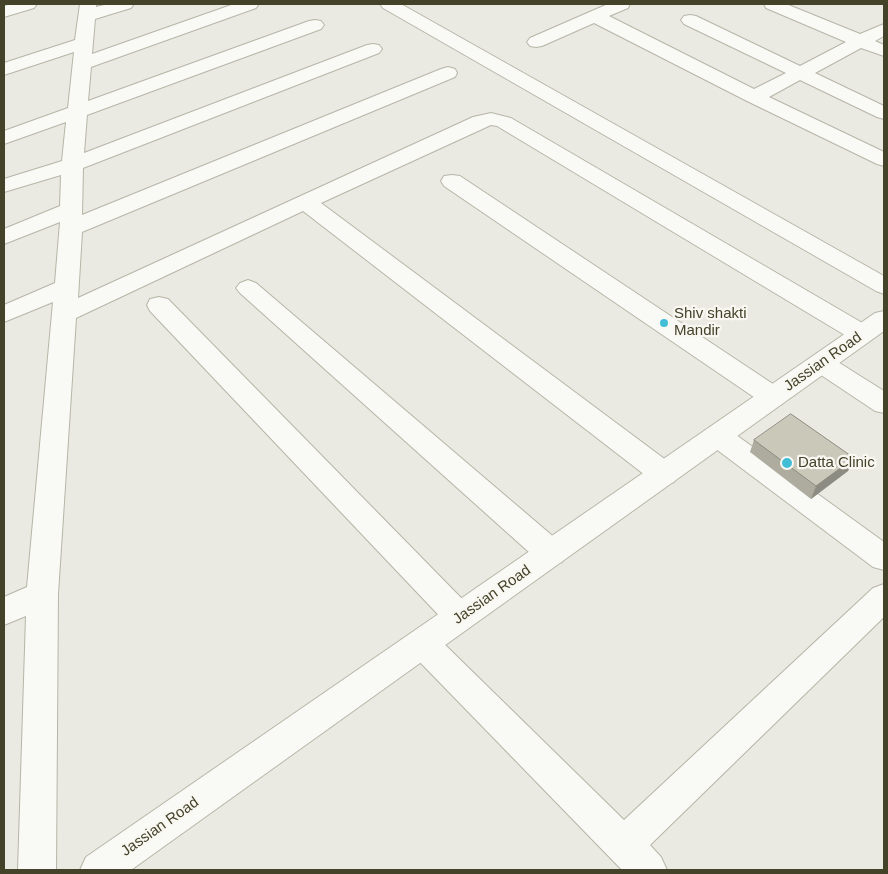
<!DOCTYPE html>
<html>
<head>
<meta charset="utf-8">
<style>
	body { margin:0 }
	#map { position:relative; width:888px; height:874px; overflow:hidden; background:#ebeae2; font-family:Arial,sans-serif }
	canvas { display:block }
	.frame { position:absolute; inset:0; border:5px solid #444329; pointer-events:none }
</style>
</head>
<body>
<div id="map">
<canvas width="888" height="874"></canvas>
<div class="frame"></div>
</div>
<script>
const ctx = document.querySelector('canvas').getContext('2d');
ctx.lineJoin = 'round';
function strokePath(path, color, width, dash) { ctx.strokeStyle = color; ctx.lineWidth = width; ctx.lineCap = dash ? 'butt' : 'round'; ctx.setLineDash(dash || []); ctx.stroke(path); }
function fillPath(path, color) { ctx.fillStyle = color; ctx.fill(path, 'evenodd'); }
function drawText(font, color, halo, rows, align = 'center') {
  ctx.font = font + ' Arial,sans-serif'; ctx.lineWidth = 4.5; ctx.setLineDash([]); ctx.textBaseline = 'middle'; ctx.strokeStyle = halo; ctx.fillStyle = color; for (const [text, x, y, turn = 0] of rows) {
    ctx.save(); ctx.translate(x, y); ctx.rotate((+turn || 0) * Math.PI / 180); ctx.textAlign = isNaN(turn) ? turn : align; if (halo) ctx.strokeText(text, 0, 0); ctx.fillText(text, 0, 0); ctx.restore();
  }
}
const minor = new Path2D(`
	M12,4H37L34,8L4,17V6Z
	M80,4H96V7L108,4H134L131,8L95,19L92,54L234,4H259L256,8L91,67L88,101L309,21L315,20L321,21L324,25L321,29L87,115L84,153L367,45L373,44L379,45L382,49L379,53L83,168L82,215L441,69L448,67L455,69L457,73L455,77L82,232L78,298L473,117L491,113L511,118L871,328L875,334L871,340L862,342L853,340L497,126L491,125L321,203L674,466L678,474L674,482L664,485L654,482L303,211L76,318L58,594L56,870H18L26,616L4,625V597L27,587L53,302L4,322V305L55,283L60,222L4,244V229L60,206L61,175L4,192V179L62,161L66,122L4,144V131L68,108L74,52L4,75V63L75,40Z
	M380,4H401L884,276V294L876,291L383,8Z
	M608,4H630L628,8L609,16L754,89L786,73L684,24L681,20L684,16L690,15L696,16L800,66L846,42L766,8L764,4H786L860,34L884,24V36L875,41L884,45V56L861,48L815,73L884,106V119L877,117L800,80L769,97L884,152V166L877,164L747,101L594,23L542,46L536,47L530,46L527,42L530,38Z
	M452,175L460,176L782,390L786,397L782,404L773,406L764,404L444,186L441,181L444,176Z
	M248,280L256,283L562,544L566,553L562,562L551,565L540,562L240,293L236,288L240,283Z
	M159,297L168,299L471,608L476,617L471,626L460,630L449,626L150,311L147,305L150,299Z
	M821,354L830,357L884,391V413L875,411L812,369L808,363L812,357Z
	M718,426L728,429L884,542V570L873,567L708,443L704,436L708,429Z
	M884,584V617L650,845L661,857L667,870H622L411,653L406,643L411,633L422,629L433,633L624,820L873,588Z`);
const tertiary = new Path2D(`
	M884,311V331L131,870H80L86,857L875,313Z`);
const wall = new Path2D(`
	M754,440L854,458L848,471L811,499L750,452Z`);
const shadedWall = new Path2D(`
	M854,458L848,471L811,499L816,486Z`);
const building = new Path2D(`
	M791,414L854,458L816,486L754,440Z`);
const markers = [
	[664,323,5,"#41bed6"],
	[787,463,6,"#41bed6"]
];
const poiNames = [
	["Shiv shakti",674,314],
	["Mandir",674,331],
	["Datta Clinic",798,463]
];
const streetNames = [
	["Jassian Road",823,362,-35],
	["Jassian Road",492,595,-35],
	["Jassian Road",160,827,-35]
];
strokePath(minor, '#b6b5a7', 2);
strokePath(tertiary, '#b6b5a7', 2);
fillPath(minor, '#f9f9f5');
fillPath(tertiary, '#f9f9f5');
fillPath(wall, '#adac9f');
fillPath(shadedWall, '#8d8c82');
fillPath(building, '#c9c8b9');
strokePath(building, '#8d8c82', 1);
for (const [x, y, r, color] of markers) { const dot = new Path2D(); dot.arc(x, y, r, 0, 2 * Math.PI); ctx.fillStyle = color; ctx.fill(dot); strokePath(dot, '#f8f7f2', 2); }
drawText('15px', '#444329', '#f8f7f2', poiNames, 'left');
drawText('15px', '#444329', '#f8f7f2', streetNames);
</script>
</body>
</html>
